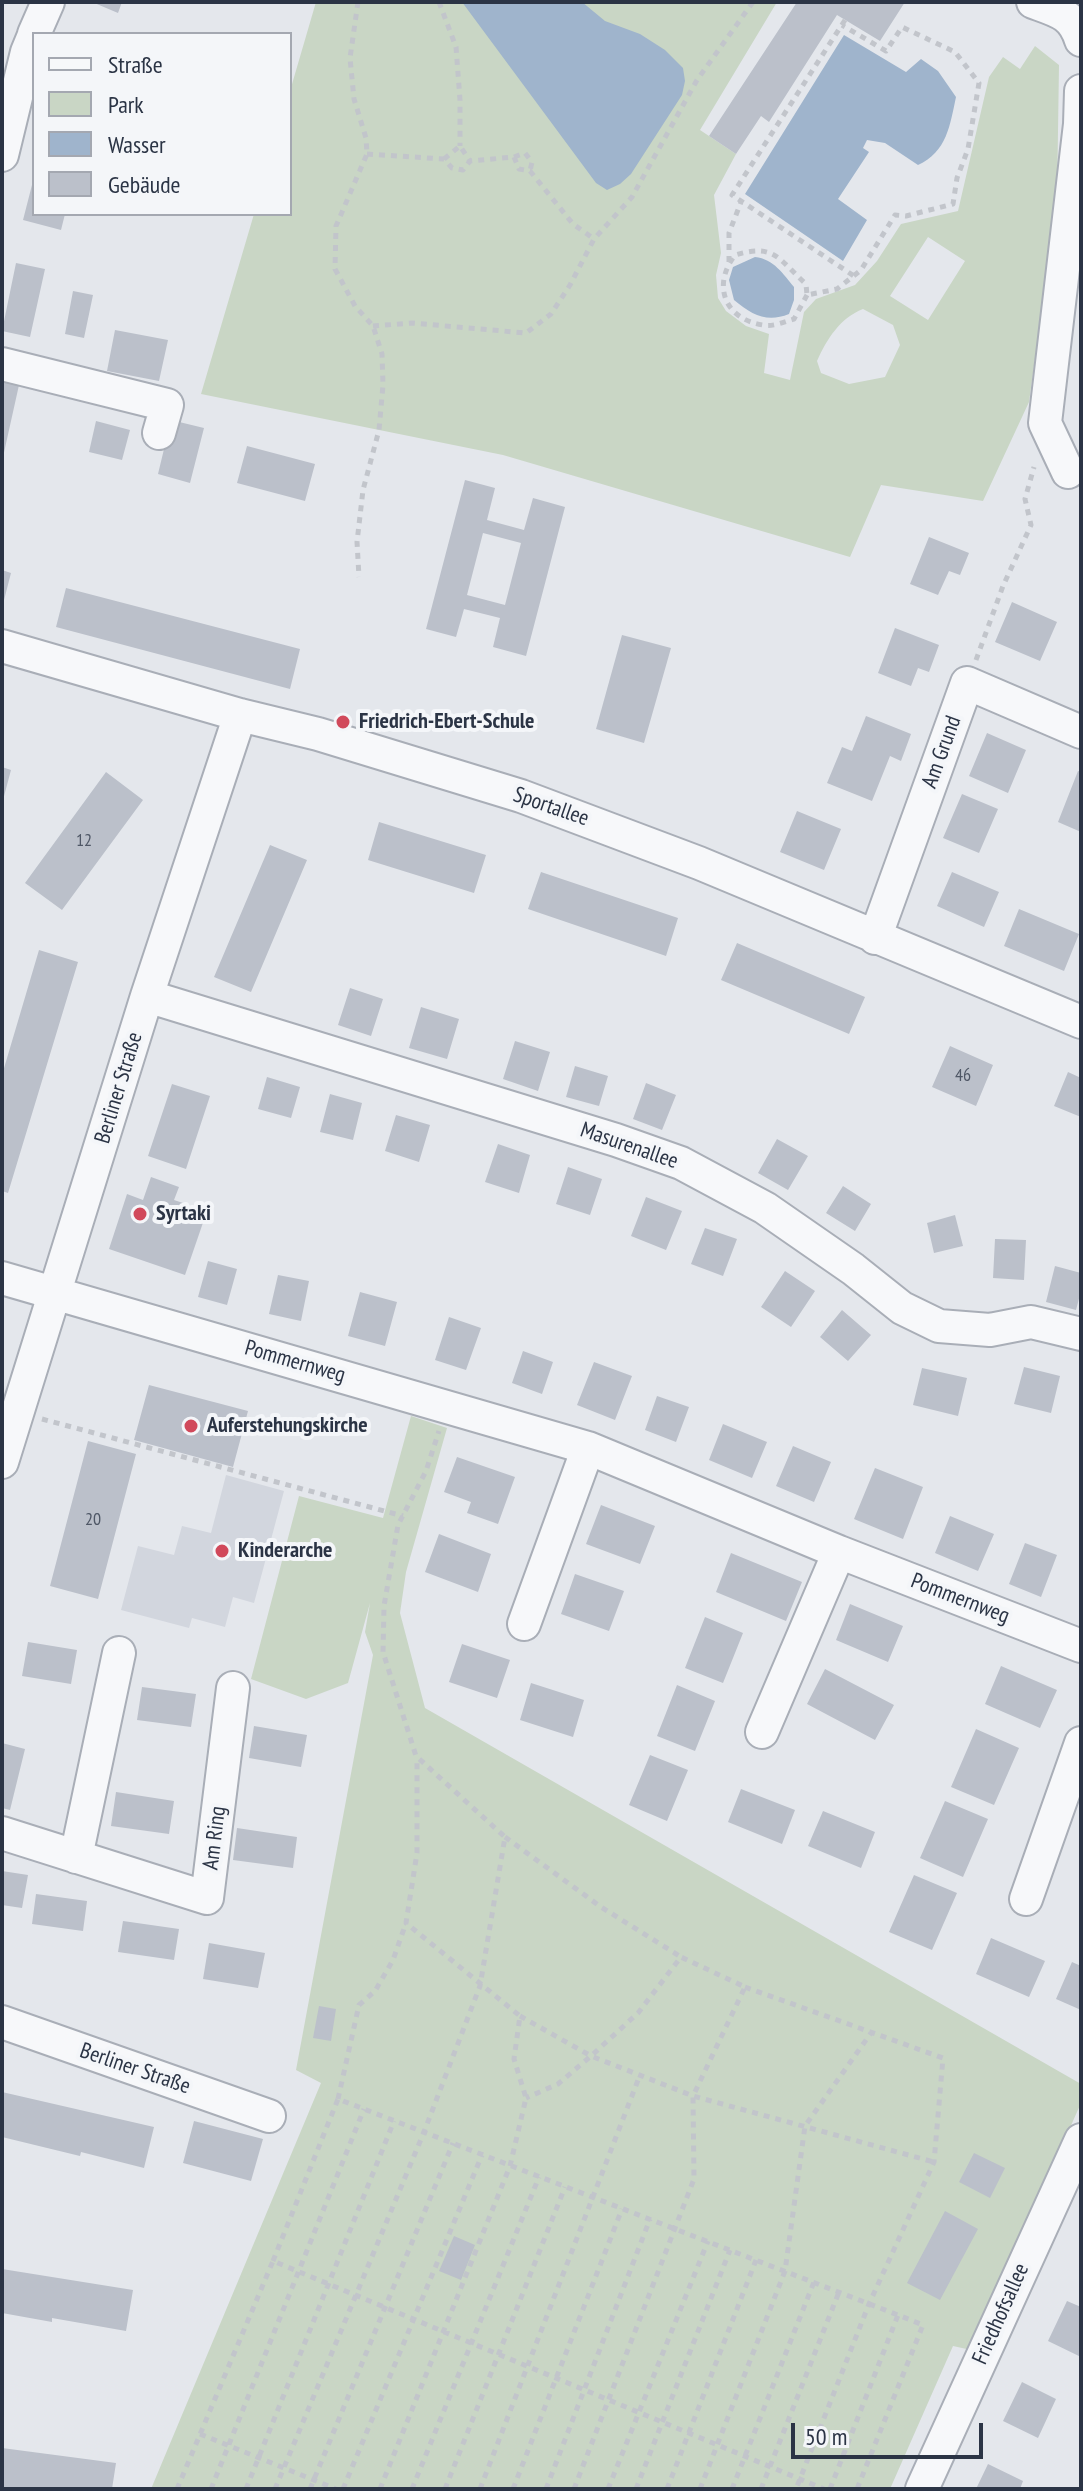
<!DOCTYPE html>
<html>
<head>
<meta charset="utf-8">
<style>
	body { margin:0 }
	#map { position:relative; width:1083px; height:2491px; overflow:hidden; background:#e4e7ec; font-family:"PT Sans Narrow",sans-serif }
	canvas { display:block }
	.frame { position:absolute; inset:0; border:4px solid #2b3445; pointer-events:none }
	.legend { position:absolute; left:32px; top:32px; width:260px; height:184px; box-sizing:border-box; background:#f4f6f9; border:2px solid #a4a8b1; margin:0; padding:10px 14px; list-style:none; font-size:24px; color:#2b3445 }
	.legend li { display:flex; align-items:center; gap:16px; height:40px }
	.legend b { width:40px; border:2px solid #a4a8b1 }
	.scale { position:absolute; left:791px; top:2423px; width:192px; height:36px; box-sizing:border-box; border:4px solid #2b3445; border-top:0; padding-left:10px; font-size:24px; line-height:28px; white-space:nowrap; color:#2b3445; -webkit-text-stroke:6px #f4f6f9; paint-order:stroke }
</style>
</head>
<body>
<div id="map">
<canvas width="1083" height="2491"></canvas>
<div class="frame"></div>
<ul class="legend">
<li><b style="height:10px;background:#f7f8fa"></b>Straße</li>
<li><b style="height:22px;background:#c9d6c5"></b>Park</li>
<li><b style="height:22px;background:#9fb4cc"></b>Wasser</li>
<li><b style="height:22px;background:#bbc0ca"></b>Gebäude</li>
</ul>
<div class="scale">50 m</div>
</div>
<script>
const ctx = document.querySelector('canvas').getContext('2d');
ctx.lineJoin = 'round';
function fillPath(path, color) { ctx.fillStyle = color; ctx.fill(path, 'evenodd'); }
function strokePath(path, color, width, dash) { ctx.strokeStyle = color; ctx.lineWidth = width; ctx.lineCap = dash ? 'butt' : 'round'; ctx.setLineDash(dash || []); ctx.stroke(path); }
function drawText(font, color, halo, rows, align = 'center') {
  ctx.font = font + ' "PT Sans Narrow",sans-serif'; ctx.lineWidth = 8; ctx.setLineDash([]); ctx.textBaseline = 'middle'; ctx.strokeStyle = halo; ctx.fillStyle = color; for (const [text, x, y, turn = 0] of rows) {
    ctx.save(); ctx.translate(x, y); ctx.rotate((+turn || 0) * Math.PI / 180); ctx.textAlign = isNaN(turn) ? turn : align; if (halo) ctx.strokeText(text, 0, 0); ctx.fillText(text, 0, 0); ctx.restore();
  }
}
const built = new Path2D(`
	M226,1475L284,1491L254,1603L233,1597L225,1627L192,1618L189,1628L121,1610L138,1546L174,1555L182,1526L211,1533Z`);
const green = new Path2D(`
	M316,2H777L700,130L736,154L714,195L721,253L716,275L718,298L726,311L746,326L769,334L764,373L790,380L804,312L816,299L855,285L877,261L901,224L958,211L989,77L1003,57L1020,69L1035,46L1059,65L1057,198L1029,402L983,501L881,485L850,557L503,455L201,394L254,214H290V91ZM928,237L965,261L928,320L890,296ZM863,309L893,325L900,345L885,377L849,384L821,373L817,361C827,339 840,318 863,309Z
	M411,1416L447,1428L406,1572L400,1613L425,1708L1081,2084V2103L971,2350L953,2346L890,2489H151L321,2083L296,2070L373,1655L365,1632L370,1603L348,1683L306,1699L251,1679L299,1496L383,1518Z`);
const water = new Path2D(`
	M462,2H582L605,21L640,34L665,50L683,68L685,81L682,95L631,174L620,184L607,190L596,183Z
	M844,35L906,72L921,59L938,71L956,97C950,125 947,152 918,165L885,143L867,140L863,148L869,152L838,199L867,220L843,261L745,194Z
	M755,257C774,259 783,274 794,287V300L789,314C767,323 752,315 734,300L729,280L733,267Z`);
const building = new Path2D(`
	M92,2H122L118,13Z
	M797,2H905L880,41L837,15L769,122L761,116L736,154L709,136Z
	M33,181L34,214H65L61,230L23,220Z
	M16,263L45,269L30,337L2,331Z
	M73,291L93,295L84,338L65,334Z
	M115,330L168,340L159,381L107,371Z
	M2,381L19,385L3,457H2Z
	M171,420L204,428L190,483L158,474Z
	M96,421L130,430L122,460L89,452Z
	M247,446L315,464L305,501L237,483Z
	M465,480L495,488L487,520L524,530L533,498L565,507L526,656L493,647L500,618L464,609L456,637L426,629ZM483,533L521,543L505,605L467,595Z
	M929,537L969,553L960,575L949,571L938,595L910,584Z
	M2,570L11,573L3,604H2Z
	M66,588L300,649L290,689L56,627Z
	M1012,602L1057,622L1040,661L995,642Z
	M895,628L939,645L929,672L918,668L911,686L878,673Z
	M622,635L671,648L644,743L596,729Z
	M866,716L911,734L901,761L890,756L872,801L827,783L842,747L852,751Z
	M987,733L1026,750L1008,793L969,776Z
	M2,767L11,770L3,800H2Z
	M1078,771L1081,772V832L1058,822Z
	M106,772L143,800L62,910L25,883Z
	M962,794L998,809L979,853L943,838Z
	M797,811L841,829L824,870L780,852Z
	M379,822L486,855L474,893L368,860Z
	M270,845L307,860L251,992L214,977Z
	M541,872L678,918L666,956L528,909Z
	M952,872L999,892L984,927L937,906Z
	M1019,909L1079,934L1064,971L1004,946Z
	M737,943L865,997L849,1034L721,980Z
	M39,950L78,962L8,1193L2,1191V1075Z
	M350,988L383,999L371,1036L338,1025Z
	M421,1007L459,1019L447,1059L409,1048Z
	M515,1041L550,1052L538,1091L503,1079Z
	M950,1046L993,1065L976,1106L932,1087Z
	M575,1066L608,1076L599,1106L566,1097Z
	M1068,1072L1081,1078V1117L1054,1106Z
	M267,1077L300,1087L291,1118L258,1109Z
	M646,1083L676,1095L662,1130L633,1119Z
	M172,1084L210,1096L186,1169L148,1156Z
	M330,1094L362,1103L353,1140L320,1132Z
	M396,1115L430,1125L419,1162L385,1151Z
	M777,1139L808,1156L788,1190L758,1173Z
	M498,1144L530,1155L519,1193L485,1182Z
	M568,1167L602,1179L590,1215L556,1204Z
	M151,1177L179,1187L174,1200L207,1211L185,1275L109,1249L127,1194L143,1200Z
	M843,1186L871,1204L855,1231L826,1213Z
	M646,1197L682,1211L666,1250L631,1236Z
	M955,1215L963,1246L934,1253L927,1223Z
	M705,1228L737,1239L723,1276L691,1264Z
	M995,1239L1026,1240L1024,1280L993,1278Z
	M208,1261L237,1269L227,1305L198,1297Z
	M1055,1266L1081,1273V1291L1076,1310L1046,1302Z
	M785,1271L815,1291L791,1327L761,1307Z
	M278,1275L309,1281L301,1321L269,1314Z
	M360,1292L397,1302L385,1346L348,1336Z
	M842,1310L871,1335L848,1361L820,1337Z
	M449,1317L481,1328L466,1370L435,1360Z
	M523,1351L553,1362L542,1394L512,1383Z
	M594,1362L632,1376L615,1420L577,1405Z
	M1024,1367L1060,1376L1051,1413L1014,1404Z
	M922,1368L967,1378L958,1416L913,1405Z
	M149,1385L248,1411L233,1467L134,1440Z
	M657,1396L689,1407L676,1442L645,1430Z
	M723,1424L767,1442L752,1478L709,1460Z
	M88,1441L136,1454L98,1599L50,1586Z
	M793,1446L831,1462L814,1502L776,1486Z
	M457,1457L515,1477L498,1524L467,1513L471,1502L444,1492Z
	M875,1468L923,1487L903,1539L854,1519Z
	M601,1505L655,1526L640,1564L586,1544Z
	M950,1516L994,1534L978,1571L935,1553Z
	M439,1534L491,1554L478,1592L425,1572Z
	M1025,1543L1057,1555L1041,1597L1009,1584Z
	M731,1553L802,1582L786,1621L716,1592Z
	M575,1574L624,1591L609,1631L561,1614Z
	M850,1604L903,1626L888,1662L836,1640Z
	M705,1617L743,1633L723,1683L685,1668Z
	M28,1642L77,1650L71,1684L22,1676Z
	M462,1644L510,1660L497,1698L449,1682Z
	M1001,1666L1057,1690L1040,1728L985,1704Z
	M825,1669L894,1705L875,1740L807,1704Z
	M531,1683L584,1700L573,1737L520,1720Z
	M677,1685L715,1701L695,1751L657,1736Z
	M142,1687L196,1694L191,1727L137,1720Z
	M254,1726L307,1735L301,1767L249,1758Z
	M976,1729L1019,1748L994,1805L951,1787Z
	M2,1743L25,1749L10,1810L2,1808Z
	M650,1755L688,1770L667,1821L629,1805Z
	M741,1789L795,1810L782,1844L728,1822Z
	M116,1792L174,1801L169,1834L111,1826Z
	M945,1801L988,1819L963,1877L920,1858Z
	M823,1811L875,1832L861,1868L808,1846Z
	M237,1828L297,1837L293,1868L233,1860Z
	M2,1871L28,1875L22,1908L2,1905Z
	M914,1875L957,1893L932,1950L889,1932Z
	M36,1894L87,1901L83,1931L32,1924Z
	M123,1921L179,1929L174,1960L118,1952Z
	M991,1938L1045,1961L1029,1997L976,1974Z
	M209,1943L265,1953L258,1988L203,1979Z
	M1072,1962L1081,1966V2010L1056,1999Z
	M319,2006L336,2009L331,2041L313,2038Z
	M2,2092L154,2127L144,2168L81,2152L80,2156L2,2137Z
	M194,2121L263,2139L251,2181L183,2163Z
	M974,2153L1005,2168L990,2198L959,2182Z
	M945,2211L978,2229L940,2300L907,2283Z
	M454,2236L475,2245L461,2280L439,2271Z
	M2,2269L133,2290L126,2331L52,2318V2322L2,2313Z
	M1067,2301L1081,2307V2357L1048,2341Z
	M1022,2382L1056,2399L1038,2438L1003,2421Z
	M2,2448L116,2463L112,2489H2Z
	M988,2464L1023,2481L1020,2489H976Z`);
const path = new Path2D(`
	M358,2L350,58L354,99L366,138L367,154L336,226L335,269L355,306L373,326L382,354L383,385L379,430L363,490L357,542L359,577
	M439,2L456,47L460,100V146
	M845,20L732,195L854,276
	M367,154L444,159L452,168L463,170L470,161L514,157L519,169L530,171L573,224L594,239
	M514,157L525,153L532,162L530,171
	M444,159L460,146L470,161
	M729,262V233L741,202
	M807,295L794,319C784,322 773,327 763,325C724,319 712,285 735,255C775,243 778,259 806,284L807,295L837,289L861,270L895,215L906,216L953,204L957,178L968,149L979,83L955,52L902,27L886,51L842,25
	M373,326L412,323L526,333L551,314L570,285L594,239L632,197L697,80L753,2
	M976,660L1003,586L1031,525L1025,499L1034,467
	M42,1419L403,1516
	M505,1837L601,1907L681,1957
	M745,1987L943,2058L934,2162L869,2304L796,2489
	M520,2016L591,2056L558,2084L526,2098
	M338,2099L359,2005L375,1991L393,1960L406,1923
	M273,2261L338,2099L898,2315L923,2325L857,2489
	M200,2434L336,2489
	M177,2489L273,2261L824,2489
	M211,2489L364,2109
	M246,2489L394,2121
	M275,2489L424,2132L480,1986L505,1837L416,1756L383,1652L384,1606L398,1525L426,1471L439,1431
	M310,2489L453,2143
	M343,2489L482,2155
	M380,2489L510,2166L526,2098L514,2059L520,2016L406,1923L417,1853V1758
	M412,2489L539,2177
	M445,2489L565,2187
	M480,2489L640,2075
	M513,2489L622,2209
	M546,2489L650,2219
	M574,2489L694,2179L693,2096L745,1987L681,1957L638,2013L591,2056L693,2096L934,2162
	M608,2489L708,2241
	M636,2489L730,2250
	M667,2489L756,2260
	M700,2489L785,2271L805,2126L871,2033
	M732,2489L814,2282
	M761,2489L839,2292
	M830,2489L898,2315`);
const minor = new Path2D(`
	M1033,2C1058,11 1073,14 1081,40
	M34,34L48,2
	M2,155L27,52L34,35
	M2,364L167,405L159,433
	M1068,472L1045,423L1080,124L1081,91
	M2,646L240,715L318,734L521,796L699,863L1081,1022
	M875,938L967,683L1081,732
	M147,996L616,1140L681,1163L765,1208L853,1269L902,1308L939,1326L990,1330L1031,1322L1081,1334
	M2,1278L588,1448L839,1552L1081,1646
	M2,1462L147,996L240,715
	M524,1624L588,1448
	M762,1732L839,1552
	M2,1833L207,1898L233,1688
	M76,1857L119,1653
	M1026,1899L1081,1743
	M2,2022L269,2116
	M922,2489L1081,2140`);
const markers = [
	[343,722,8,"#d1495b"],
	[140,1214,8,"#d1495b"],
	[191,1426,8,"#d1495b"],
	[222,1551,8,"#d1495b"]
];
const numberNames = [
	["12",84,841],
	["46",963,1076],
	["20",93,1520]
];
const poiNames = [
	["Friedrich-Ebert-Schule",359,722],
	["Syrtaki",156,1214],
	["Auferstehungskirche",207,1426],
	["Kinderarche",238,1551]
];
const streetNames = [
	["Am Grund",942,752,-70],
	["Sportallee",551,807,19],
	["Berliner Straße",119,1088,-73],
	["Masurenallee",629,1146,19],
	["Pommernweg",295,1362,16],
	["Pommernweg",960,1599,21],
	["Am Ring",215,1838,-83],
	["Berliner Straße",135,2069,19],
	["Friedhofsallee",1001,2314,-66]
];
fillPath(built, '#d2d6de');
fillPath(green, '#c9d6c5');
fillPath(water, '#9fb4cc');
fillPath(building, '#bbc0ca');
strokePath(minor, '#a9aeb7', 36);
strokePath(path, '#c2c5cb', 5, [6, 6]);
strokePath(minor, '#f7f8fa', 32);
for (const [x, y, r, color] of markers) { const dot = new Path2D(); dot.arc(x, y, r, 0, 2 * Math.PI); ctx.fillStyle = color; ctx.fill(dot); strokePath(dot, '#f4f6f9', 3); }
drawText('18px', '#4f5766', null, numberNames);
drawText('bold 22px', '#2b3445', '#f4f6f9', poiNames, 'left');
drawText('22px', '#2b3445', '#f4f6f9', streetNames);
</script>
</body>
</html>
